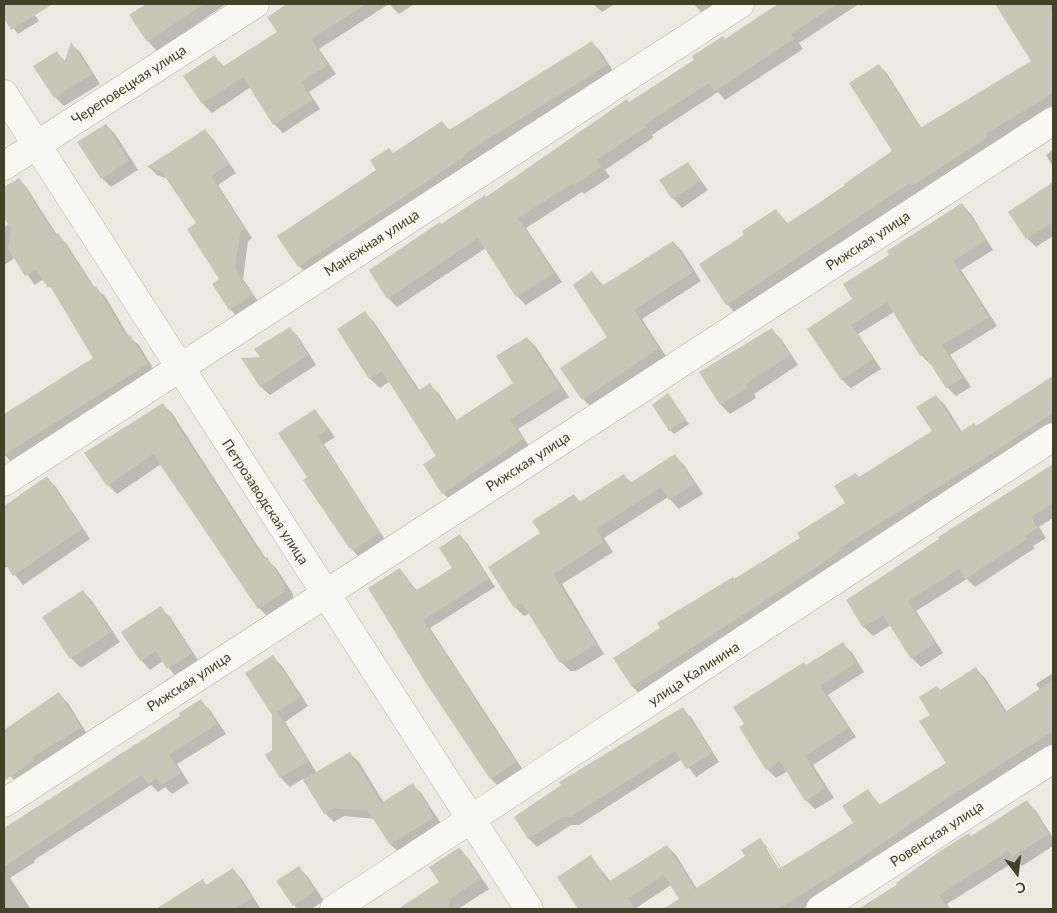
<!DOCTYPE html>
<html>
<head>
<meta charset="utf-8">
<style>
	body { margin:0 }
	#map { position:relative; width:1057px; height:913px; overflow:hidden; background:#eaeae0; font-family:Lato,sans-serif }
	canvas { display:block }
	.frame { position:absolute; inset:0; border:5px solid #414227; pointer-events:none }
	.north { position:absolute; left:992px; top:848px; width:50px; height:50px; -webkit-text-stroke:4px #f7f7ef; paint-order:stroke; rotate:165deg; font-size:14px; font-weight:700; line-height:20px; text-align:center; color:#414227 }
	.north::after { content:''; display:block; margin:auto; width:18px; height:22px; background:#414227; clip-path:polygon(50% 0,100% 100%,50% 72%,0 100%) }
</style>
</head>
<body>
<div id="map">
<canvas width="1057" height="913"></canvas>
<div class="frame"></div>
<div class="north">С</div>
</div>
<script>
const ctx = document.querySelector('canvas').getContext('2d');
ctx.lineJoin = 'round';
function fillPath(path, color) { ctx.fillStyle = color; ctx.fill(path, 'evenodd'); }
function strokePath(path, color, width, dash) { ctx.strokeStyle = color; ctx.lineWidth = width; ctx.lineCap = dash ? 'butt' : 'round'; ctx.setLineDash(dash || []); ctx.stroke(path); }
function drawText(font, color, halo, rows, align = 'center') {
  ctx.font = font + ' Lato,sans-serif'; ctx.lineWidth = 4.5; ctx.setLineDash([]); ctx.textBaseline = 'middle'; ctx.strokeStyle = halo; ctx.fillStyle = color; for (const [text, x, y, turn = 0] of rows) {
    ctx.save(); ctx.translate(x, y); ctx.rotate((+turn || 0) * Math.PI / 180); ctx.textAlign = isNaN(turn) ? turn : align; if (halo) ctx.strokeText(text, 0, 0); ctx.fillText(text, 0, 0); ctx.restore();
  }
}
const shadow = new Path2D(`
	M4,4H27L39,21L18,34L4,16Z
	M148,4H226L157,51L148,41L131,15Z
	M289,4H414L399,14L389,4L319,49L336,74L309,92L320,109L283,133L274,124L251,87L212,113L203,104L214,57L224,66L279,32L269,17Z
	M593,4H615L602,12Z
	M694,4H723L706,18Z
	M779,4H865L861,6L859,4L799,43L803,49L725,100L718,92L652,135L654,137L605,170L610,177L584,194L582,192L526,228L562,282L526,305L517,296L486,248L397,307L388,298L441,225L486,198Z
	M997,4H1053V40L1032,53L1020,41Z
	M592,43L601,52L615,74L308,275L299,266L394,154L442,122L450,131Z
	M71,44L80,52L100,84L64,106L55,97L56,52L66,62Z
	M879,65L888,75L922,129L1019,85L1053,65V107L736,314L727,304L701,265L746,235L776,210L788,224L891,154L893,151Z
	M106,125L115,134L138,170L111,187L102,178Z
	M205,130L213,139L236,173L218,185L252,238L248,241L243,279L259,303L238,318L230,309L221,280L197,224L168,179L157,175L149,167Z
	M1053,150V167L1046,155Z
	M688,163L708,190L682,208L673,198Z
	M19,179L27,188L57,235L66,243L95,288L105,296L129,337L139,345L156,373L13,464L4,454V415L95,358L58,296L43,279L35,285L15,258L4,265V227L9,224L4,215V189Z
	M1051,200L1053,203V236L1036,247L1027,238Z
	M962,205L971,214L993,250L961,270L997,326L950,355L971,387L956,396L947,387L931,363L930,364L921,355L894,312L858,334L881,369L851,388L842,380L809,329L854,300L891,255Z
	M673,242L682,251L701,281L642,319L667,358L592,408L583,399L609,337L592,273L604,286Z
	M365,313L374,322L420,391L430,385L439,394L457,421L515,383L527,338L536,347L569,397L518,429L531,449L452,502L443,493L438,456L390,381L380,388L370,379L338,330Z
	M290,328L299,338L316,365L270,395L260,386L262,358Z
	M772,330L781,339L798,365L754,394L756,398L730,414L721,405L701,373Z
	M1053,376V427L641,695L632,686L734,580L802,538L847,503L860,478L933,431L936,396L945,405L962,432L976,427Z
	M668,395L689,424L674,434L670,430Z
	M162,404L172,413L266,559L276,568L293,594V601L268,617L259,608L161,464L117,494L108,485Z
	M315,410L335,437L324,444L386,541L360,558L351,548L309,478Z
	M675,456L684,465L703,494L679,509L668,497L604,538L613,552L562,584L604,654L576,671H570L560,661L530,613L524,616L515,607L490,567L542,534L574,496L581,503L624,476L632,483Z
	M1053,466V518L1039,527L1046,538L1033,546L1035,548L975,587L967,579L916,611L943,653L921,667L912,658L891,625L873,636L864,627L941,540L966,520Z
	M47,478L56,487L90,539L23,585L8,566L4,569V507Z
	M460,536L467,543L495,587L430,628L523,770L498,786L491,779L466,739L400,569L417,591L453,568Z
	M83,591L92,601L120,642L81,668L71,658L44,617Z
	M161,608L170,617L200,663L177,678L163,661L150,670L141,660L123,632Z
	M843,644L852,653L864,672L828,695L856,737L813,765L834,798L815,809L806,800L788,771L776,778L767,769Z
	M273,657L282,666L308,706L285,722L317,773L349,753L359,762L384,803L412,784L422,794L443,827L400,853L390,844L375,819L344,816L334,822L325,813L303,779L290,787L281,778L267,755L273,751Z
	M976,669L985,678L1007,712L1040,690L1036,684L1053,673V746L873,865L802,909H683L685,908L671,885L636,908L637,909H579L559,878L591,857L611,882L667,846L676,855L697,889L747,857L760,840L769,849L782,869L854,824L868,791L881,806L948,763L931,715L940,691ZM765,848H768L784,874L782,875Z
	M59,694L68,703L89,737L19,786L4,768V731Z
	M201,701L210,710L226,734L177,764L189,783L172,794L165,787L158,792L151,785L34,860L35,862L10,878L30,908L4,909V830L182,716Z
	M682,709L691,717L719,762L696,777L682,759L579,825H571L537,847L529,839L516,818Z
	M1027,802L1036,811L1053,838V846L1022,866L1017,860L947,904L950,909H859Z
	M460,849L468,858L489,889L458,909H400L441,883L431,867Z
	M299,868L308,877L324,901L311,909H298L294,905Z
	M232,870L242,879L260,908L174,909L169,902L202,881L207,885Z`);
const building = new Path2D(`
	M4,4H53L11,30L4,18Z
	M146,4H204L147,42L129,15Z
	M287,4H366L311,39L328,65L301,82L312,100L273,125L243,77L202,104L183,76L215,55L222,67L277,32L267,17Z
	M778,4H837L791,34L794,39L715,91L709,83L644,125L646,127L597,160L601,167L574,185L573,183L518,218L554,273L516,297L478,238L387,299L369,270L440,222L441,224L485,195L486,197L627,99L629,102L694,60L692,56L723,36L725,39Z
	M995,4H1048L1053,13V93L986,134L988,137L912,186L910,183L726,305L699,264L744,235L742,231L776,209L786,224L846,186L844,184L892,151L849,83L879,64L920,128L1031,61Z
	M592,41L607,65L464,154L465,156L298,267L277,236L376,170L370,160L389,148L393,153L442,121L449,130Z
	M71,42L92,74L54,98L33,66L57,51L64,63Z
	M106,124L129,161L101,179L77,142Z
	M205,129L229,164L211,176L245,229L240,233L235,269L252,295L229,310L212,284L219,279L187,229L196,223L162,172L147,167Z
	M688,162L700,181L672,199L659,180Z
	M19,178L55,235L58,233L93,287L96,286L127,337L130,335L148,364L139,367L140,369L4,455V414L93,358L50,286L48,288L36,270L25,276L8,249L11,229L4,218V187Z
	M1053,182V222L1026,239L1008,212Z
	M962,203L986,240L953,261L989,317L942,345L963,378L946,388L924,354L920,356L887,302L851,325L873,359L841,380L807,329L852,299L843,284L889,255L887,251Z
	M673,241L693,272L634,310L659,348L582,400L560,368L607,337L573,285L592,271L602,286Z
	M365,311L418,391L430,383L455,421L513,383L496,356L527,337L560,387L510,420L523,439L442,494L423,464L436,456L382,371L369,379L337,329Z
	M290,327L308,355L260,387L241,358L260,357L254,349Z
	M772,328L790,355L746,384L748,388L720,405L699,372Z
	M1053,376V413L993,453L840,548L841,550L812,570L632,687L613,658L660,628L657,623L733,577L734,579L800,538L797,533L845,503L834,486L855,473L859,477L932,431L916,407L936,395L960,432L974,423L976,426Z
	M668,393L686,419L669,431L652,405Z
	M163,403L264,559L267,557L284,584V592L258,609L153,454L107,486L84,453Z
	M315,409L328,429L318,436L380,533L351,551L352,547L350,549L303,480L307,477L278,433Z
	M675,454L694,484L669,500L661,487L596,529L604,542L553,574L596,644L567,662H559L522,603L514,608L488,567L540,533L532,521L574,494L579,502L624,474L630,483Z
	M1053,464V503L1031,517L1038,528L1025,536L1027,539L965,579L959,569L908,601L935,643L911,659L883,615L863,628L846,600L939,539L938,537Z
	M47,476L82,529L13,576L4,562V506Z
	M460,534L488,579L423,620L516,762L490,779L426,683L368,588L400,568L415,591L452,568L439,548Z
	M83,590L111,632L70,659L42,617Z
	M161,606L192,653L167,669L156,651L140,661L121,632Z
	M843,642L856,663L820,686L848,728L805,756L825,788L805,801L780,761L766,770L739,727L744,724L733,707L804,662L806,665Z
	M273,655L300,697L277,712L308,761L280,778L265,755L272,750V715L245,673Z
	M976,667L1005,712L1053,680V731L946,799L864,856L778,909H663L679,899L664,875L628,898L635,909H578L557,877L591,855L608,882L667,845L695,889L745,856L741,850L760,838L779,869L853,823L842,806L868,789L879,805L946,763L919,721L930,715L919,697L937,686L940,690Z
	M59,692L81,728L32,757L34,760L4,781V730Z
	M201,699L217,724L169,755L181,773L161,785L156,778L148,784L142,775L4,867V828L180,716L179,713Z
	M683,707L712,753L686,769L675,751L570,817H562L528,839L514,817L561,785L559,782Z
	M350,752L381,803L413,783L434,817L390,845L368,811L334,808L324,814L303,780Z
	M1027,800L1049,834L1012,857L1008,851L939,895L948,909H858L897,885L896,883L939,852L969,833L971,836Z
	M460,847L458,856L463,852L480,879L450,899L448,909H398L439,882L429,867Z
	M299,866L315,891L293,906L276,881Z
	M233,868L252,898L235,909H156L203,879L206,885Z`);
const minor = new Path2D(`
	M4,94L529,909
	M4,166L255,4
	M4,482L740,4
	M4,803L1053,121
	M334,909L1053,437
	M820,909L1053,759`);
const streetNames = [
	["Череповецкая улица",129,85,-33],
	["Рижская улица",868,241,-33],
	["Манежная улица",372,243,-33],
	["Рижская улица",528,462,-33],
	["Петрозаводская улица",265,502,57],
	["улица Калинина",694,674,-33],
	["Рижская улица",189,682,-33],
	["Ровенская улица",937,834,-33]
];
fillPath(shadow, '#0003');
fillPath(building, '#c7c7b6');
strokePath(minor, '#b4b4a5', 29);
strokePath(minor, '#f8f8f3', 28);
drawText('14px', '#414227', '#f7f7ef', streetNames);
</script>
</body>
</html>
